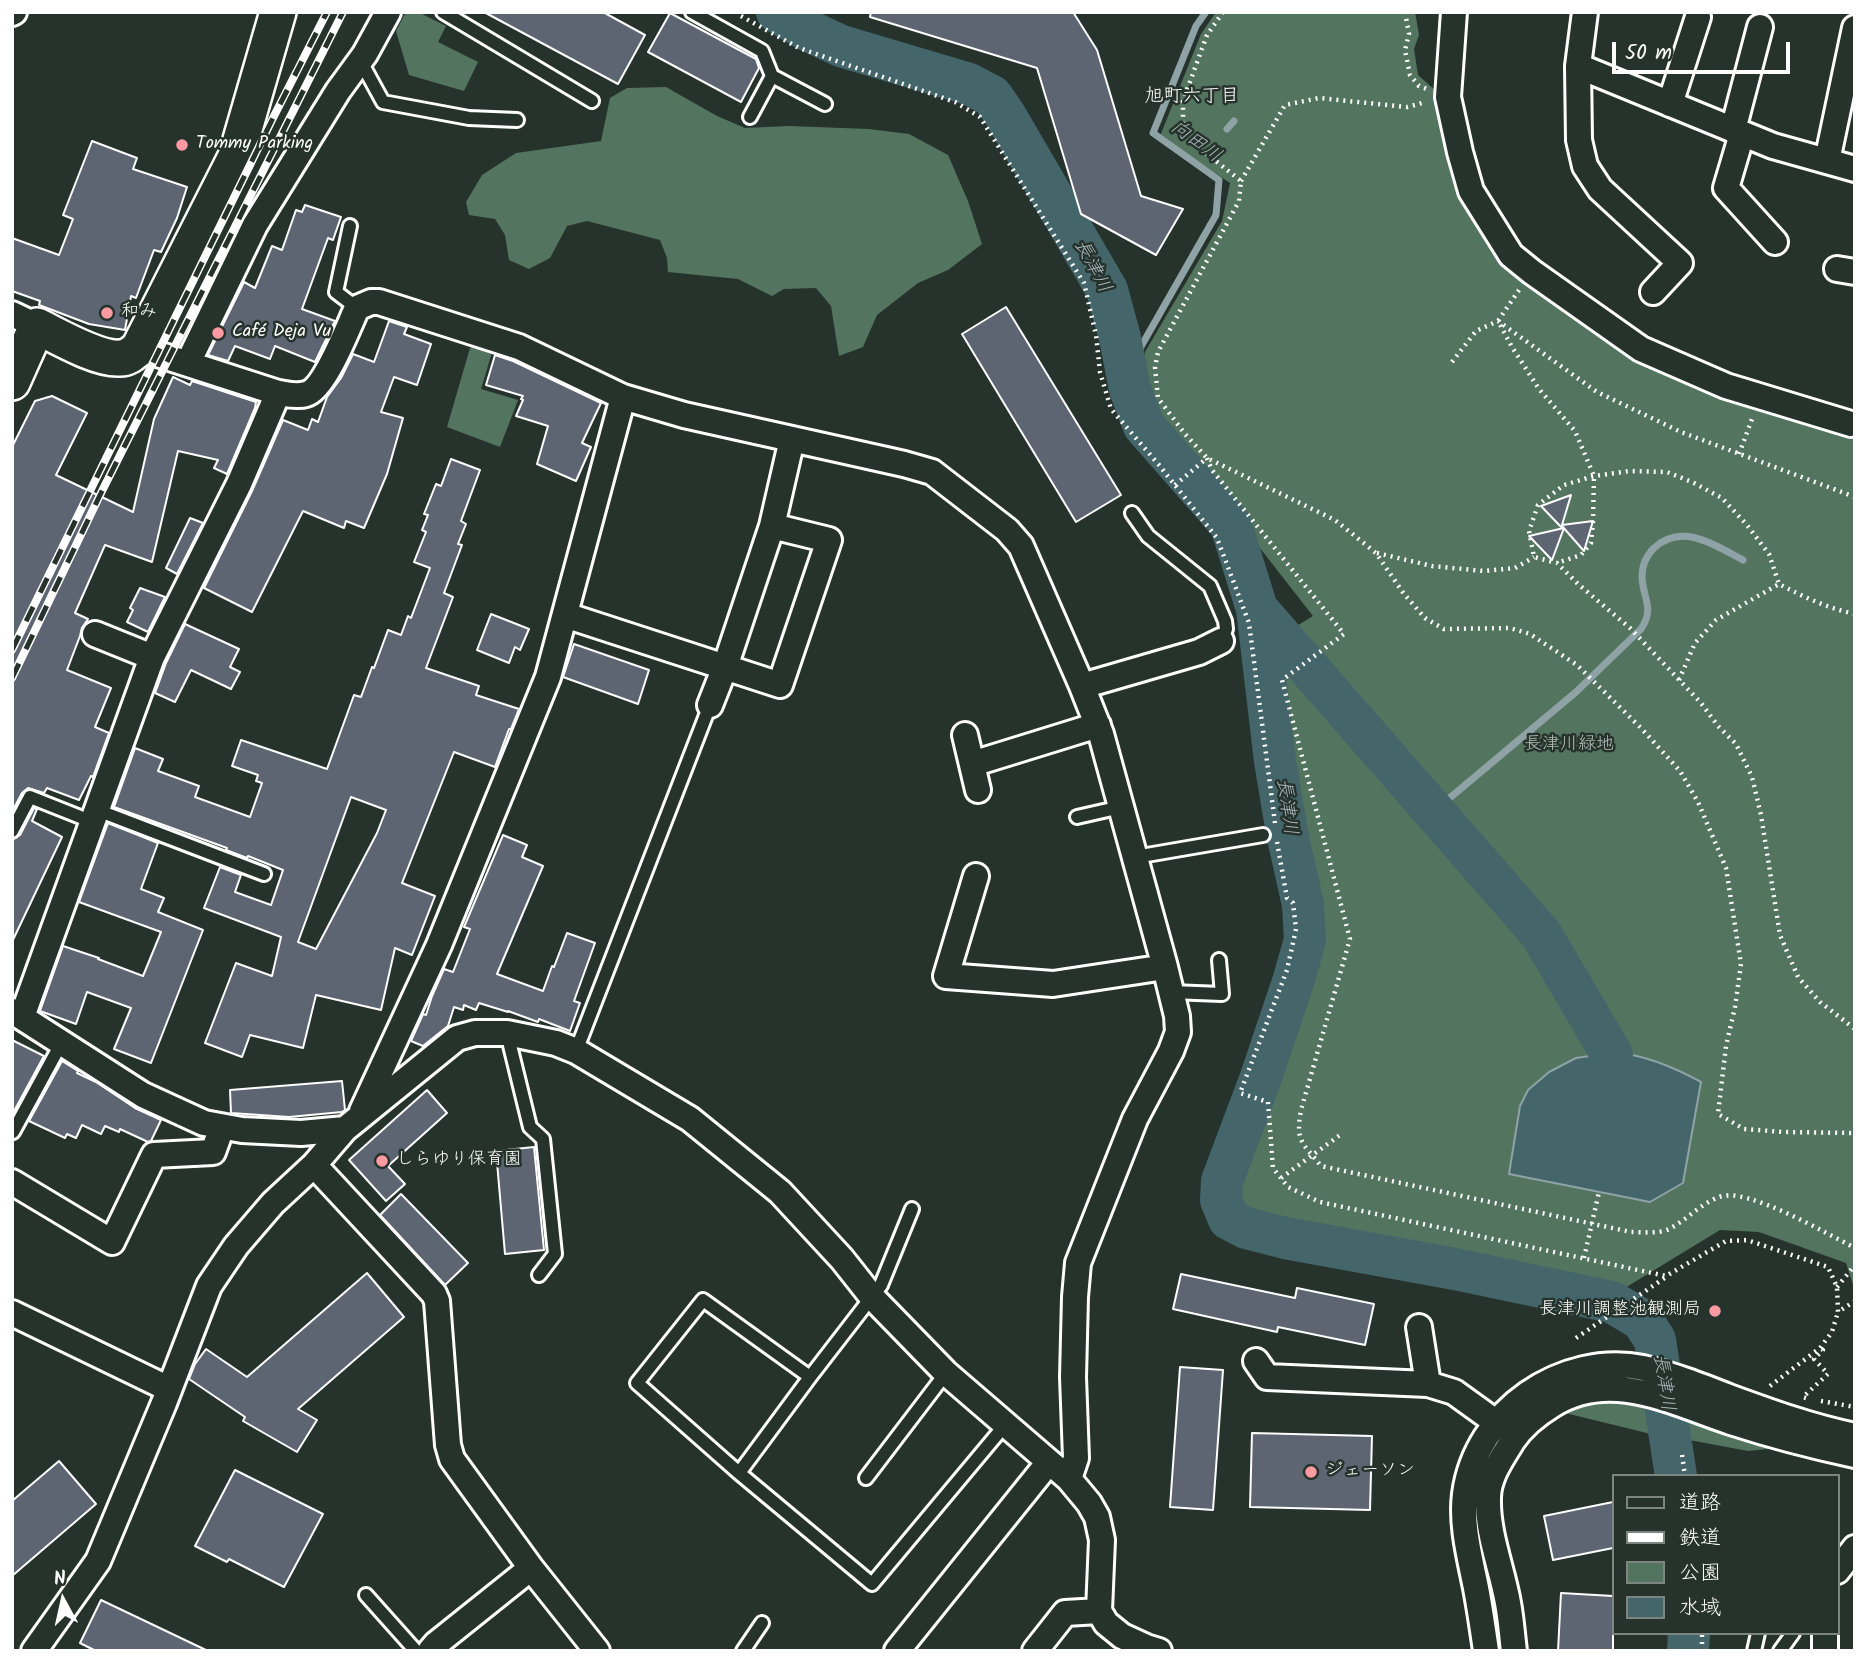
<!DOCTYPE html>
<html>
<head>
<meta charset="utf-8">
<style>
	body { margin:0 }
	#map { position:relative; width:1867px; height:1663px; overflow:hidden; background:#26332d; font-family:Kalam,"Klee One",sans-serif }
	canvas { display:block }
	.frame { position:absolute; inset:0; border:14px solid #fff; pointer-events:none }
	.legend { position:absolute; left:1612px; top:1474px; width:228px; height:161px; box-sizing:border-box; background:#26332d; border:2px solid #7d8581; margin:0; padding:9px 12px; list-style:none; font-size:21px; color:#fff }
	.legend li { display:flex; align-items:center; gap:14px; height:35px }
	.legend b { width:35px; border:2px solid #7d8581 }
	.north { position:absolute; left:28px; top:1565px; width:70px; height:70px; -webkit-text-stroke:5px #26332d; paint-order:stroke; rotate:352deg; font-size:19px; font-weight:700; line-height:28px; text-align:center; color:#fff }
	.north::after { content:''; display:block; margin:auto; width:24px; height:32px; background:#fff; clip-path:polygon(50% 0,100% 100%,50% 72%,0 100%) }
	.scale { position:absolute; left:1612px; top:42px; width:178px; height:32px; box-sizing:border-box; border:4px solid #fff; border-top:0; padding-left:9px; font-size:21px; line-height:24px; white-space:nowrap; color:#fff; -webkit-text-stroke:5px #26332d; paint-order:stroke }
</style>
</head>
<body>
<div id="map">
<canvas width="1867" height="1663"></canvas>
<div class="frame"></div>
<ul class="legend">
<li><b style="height:9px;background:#26332d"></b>道路</li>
<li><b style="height:9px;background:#fff"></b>鉄道</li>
<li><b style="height:19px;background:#53745e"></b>公園</li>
<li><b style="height:19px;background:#44666b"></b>水域</li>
</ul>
<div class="north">N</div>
<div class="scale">50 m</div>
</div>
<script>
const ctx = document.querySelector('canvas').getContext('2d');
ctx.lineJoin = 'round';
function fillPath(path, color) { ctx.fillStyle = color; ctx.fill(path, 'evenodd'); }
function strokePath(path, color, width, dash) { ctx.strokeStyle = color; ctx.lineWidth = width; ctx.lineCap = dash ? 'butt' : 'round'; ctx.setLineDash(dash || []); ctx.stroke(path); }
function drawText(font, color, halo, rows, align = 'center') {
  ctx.font = font + ' Kalam,"Klee One",sans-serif'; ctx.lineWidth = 5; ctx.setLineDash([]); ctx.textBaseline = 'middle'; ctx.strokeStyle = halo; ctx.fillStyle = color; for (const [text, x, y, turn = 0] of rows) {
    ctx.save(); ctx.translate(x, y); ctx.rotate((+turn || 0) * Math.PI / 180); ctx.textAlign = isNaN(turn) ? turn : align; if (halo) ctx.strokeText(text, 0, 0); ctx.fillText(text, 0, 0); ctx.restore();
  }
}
const green = new Path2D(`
	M406,12H418L446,26L438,42L478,62L464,91L409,75L396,31Z
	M1216,12H1415L1419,35L1414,49L1418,75L1437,92L1467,200L1640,357L1855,418V1291L1846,1263L1759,1232L1720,1230L1615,1294L1248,1219C1238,1212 1228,1203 1228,1189C1229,1169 1243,1142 1249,1123C1268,1061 1285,999 1303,937L1302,918L1264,646L1313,616L1145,401C1142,383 1141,371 1145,352L1222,221L1230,183L1160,136L1201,34Z
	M666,87L717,116L745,128L789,126L869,129L909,134L948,155L968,201L982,244L948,270L918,283L877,315L863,347L839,356L831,306L816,288L784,289L772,296L738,279L668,272L667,258L660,240L587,221L567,226L550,258L529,269L509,260L505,235L495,219L469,215L466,202L482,175L516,153L601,141L610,98L627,88Z
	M480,345L493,349L481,389L518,400L500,447L447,427L470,348Z
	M1593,1399L1646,1401L1651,1434L1561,1412Z
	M1650,1402L1678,1411L1682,1440L1653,1434Z
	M1681,1412L1777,1448L1748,1451L1684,1439Z`);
const water = new Path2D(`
	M1603,1054C1613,1055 1623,1053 1632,1055C1657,1060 1679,1070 1701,1082L1683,1183L1650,1202L1509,1174L1520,1106L1528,1090L1549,1072L1576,1058Z`);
const stream = new Path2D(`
	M1227,129L1234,121
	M1127,371L1216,215L1219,180L1153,133L1196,26L1206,12
	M1433,812L1576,692L1641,629C1655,608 1643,599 1642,577C1642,565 1646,556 1654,548C1682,522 1715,545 1743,560`);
const river = new Path2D(`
	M777,12L807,30L841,46L969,84L992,96L1005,115L1107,290L1120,338L1130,389L1144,426L1231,525L1257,609L1275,761L1287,833L1303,905L1305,940L1293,982L1260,1080L1222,1181L1221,1200L1229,1219L1246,1228L1285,1238L1455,1269L1612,1302L1642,1320L1655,1340L1676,1476
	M1257,609L1541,934L1612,1055
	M1688,1651L1689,1633`);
const building = new Path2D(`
	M484,12H603L645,35L618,84Z
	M871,12H1073L1097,50L1141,196L1183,209L1156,255L1081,214L1037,68L870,17Z
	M670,13L756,59L759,68L741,102L648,52Z
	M92,141L137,158L133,169L187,187L177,218L161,252L154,250L136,298L131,296L125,330L89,324L39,305L40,301L12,291V238L59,255L73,219L63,215Z
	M305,205L341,217L333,240L328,238L302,309L335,321L315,362L275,346L270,359L235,346L228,361L208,355L244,282L255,288L272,246L282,250L296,210L302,212Z
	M1006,307L1121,495L1076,522L962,334Z
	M389,321L407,327L404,334L431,344L417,385L394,377L381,412L403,418L387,474L364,528L346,521L344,528L303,511L252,612L204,588L252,491L283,420L308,430L312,419L318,422L327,397L341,378L353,354L374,362Z
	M495,355L513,361L601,403L582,443L591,447L576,481L537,464L548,426L516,416L523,400L521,399L523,396L486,385Z
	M173,377L190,385L192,381L256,402L255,408L227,474L214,468L218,460L178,451L152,562L105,545L75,613L88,619L82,628L80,636L67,670L111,688L95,727L109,733L93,777L91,776L79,800L47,788L44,793L28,788L22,793L12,812V447L35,401L52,396L87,413L56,475L133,512L154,419Z
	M451,459L480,470L461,521L466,524L458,544L462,545L444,593L453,597L426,668L479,686L476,695L519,709L511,729H509L495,767L454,752L402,883L435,896L412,955L395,948L381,1010L316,995L303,1048L250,1035L242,1057L205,1043L236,963L272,976L281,937L204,908L220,867L241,875L235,892L271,905L283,870L248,856L247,858L226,850L227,848L114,807L135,748L163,759L158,771L199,786L195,797L250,817L262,783L256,781L258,775L232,766L241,740L327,769L354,695L361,697L372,667L374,668L388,630L401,635L408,616L411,618L430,568L414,562L426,532L422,530L428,515L424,514L436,484L441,486ZM351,797L386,810L377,833L316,949L298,942Z
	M1571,495L1562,525L1593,521L1584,551L1562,526V528L1541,506Z
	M190,518L203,523L177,574L166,568Z
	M1564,528L1552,560L1529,536Z
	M140,588L165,597L148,632L127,622L133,610L130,608Z
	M491,614L529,629L520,650L515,647L509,663L477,650Z
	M185,624L239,649L230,667L240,672L231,689L191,670L175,702L155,693L166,663Z
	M574,644L649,670L638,704L563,677Z
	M34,808L37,809L32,821L62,837L12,942V840L20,835Z
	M108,823L158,843L141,889L164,898L158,912L203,930L151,1063L114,1049L131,1008L87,992L76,1024L40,1011L63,946L99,958L98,959L143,976L161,932L79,902Z
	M503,835L527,845L522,857L543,866L497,974L543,991L552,966L554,967L567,933L595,943L574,1001L580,1003L570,1031L539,1019L538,1022L508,1011V1012L479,1003L476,1010L464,1005L463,1010L454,1007L448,1026L423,1046L411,1041L423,1014L426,1015L432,996L444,969L453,972L470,929L464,927Z
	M12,1040L44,1056L13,1113H12Z
	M62,1061L78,1071L77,1073L96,1082L135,1108L161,1120L151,1141L148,1142L120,1129L119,1132L105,1126L101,1134L82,1125L76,1138L67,1134L65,1138L29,1121Z
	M342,1081L345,1110L342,1112L289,1117L231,1113L230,1090Z
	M427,1090L447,1113L388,1166L405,1184L386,1201L349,1160Z
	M534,1147L544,1250L505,1254L496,1151Z
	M401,1194L468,1263L445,1285L380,1215Z
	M367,1273L404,1317L298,1409L317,1420L297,1452L243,1421L245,1417L189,1379L195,1364L206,1349L247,1377Z
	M1181,1274L1295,1298L1297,1288L1374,1304L1365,1345L1278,1327L1277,1332L1173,1309Z
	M1180,1367L1223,1370L1213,1510L1170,1507Z
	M1252,1433L1372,1436L1370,1510L1250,1507Z
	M59,1461L96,1504L12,1576V1501Z
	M235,1470L323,1514L284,1587L229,1559L227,1562L195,1546Z
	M1613,1502V1548L1553,1560L1544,1516Z
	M1561,1593L1613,1596V1651H1558Z
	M101,1600L208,1651H96L80,1643Z`);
const path = new Path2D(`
	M1223,12L1207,35L1183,101V135L1241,181L1239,201L1158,352L1155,367L1158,398L1185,434L1207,458L1335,520L1376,553L1404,594L1425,618L1444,629L1510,628L1530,634L1577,665L1641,728L1680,771L1698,802L1726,868L1741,964L1735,1007L1726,1046L1718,1114L1744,1129L1783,1132L1855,1133
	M1405,12L1409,34L1405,50L1410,75L1419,86L1427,89
	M741,16L799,48L955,102L980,117L1084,283L1096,335L1100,372L1111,409L1159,465L1217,538L1249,623L1275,823
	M1241,181L1285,105L1319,98L1407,107L1426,102
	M1519,290L1498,321L1512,347L1539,389L1575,431L1594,476L1593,522L1591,543L1581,555L1557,563
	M1452,362L1476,331L1498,321L1597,392L1681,432L1855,497
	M1739,454L1752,419
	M1207,458L1212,470L1344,634L1282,680L1350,939L1301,1110C1295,1142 1303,1143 1321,1166L1631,1232C1642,1232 1659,1234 1669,1229C1687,1220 1700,1204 1719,1197C1746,1186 1827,1234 1855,1248
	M1175,485L1207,458
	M1377,553L1432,566L1484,571L1515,568L1534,557
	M1855,614C1827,608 1804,597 1779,584L1769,554L1747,525L1722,498L1692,482L1667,472L1629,471L1594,476L1564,485L1538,505L1529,531L1534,557L1557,563L1578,584L1630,628L1701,703L1718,726L1736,744L1752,777L1761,815L1780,935L1798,977L1820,1002L1855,1029
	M1679,680L1695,643L1716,620L1779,584
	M1277,842L1287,898L1293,903L1296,929L1287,970L1240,1093L1268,1102L1273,1168L1288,1187L1320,1202L1666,1276L1726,1241L1747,1240L1828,1267L1837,1287L1838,1312L1855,1301
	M1281,1178L1340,1135
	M1584,1258L1599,1192
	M1837,1287L1855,1265
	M1576,1338L1666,1277
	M1770,1386L1820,1348L1832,1332L1838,1312
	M1806,1398L1803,1397L1828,1374L1814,1359L1823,1350L1820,1348
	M1821,1401L1855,1407
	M1682,1455L1685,1476
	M1702,1651V1633`);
const lane = new Path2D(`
	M443,12L592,101
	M692,12L762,51L772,76L750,117
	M360,60L383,102L469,118L517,120
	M772,76L825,104
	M350,226L336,292L357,308
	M1132,513L1148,536L1210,586L1225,621L1226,629L1221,641
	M97,810L264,874
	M1077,817L1121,807
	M12,831L30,797L93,822
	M1135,857L1263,835
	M1171,992L1222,994L1219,960
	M507,1033L530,1127L543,1139L555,1254L539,1275
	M576,1051L710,705
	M13,1132L62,1042
	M810,1377L703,1300L637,1383L739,1473L872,1584L1005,1425
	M739,1473L810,1377L881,1285L912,1209
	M866,1478L946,1373
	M366,1595L416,1651
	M743,1651L762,1623
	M1754,1651L1758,1633
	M1780,1651L1793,1633`);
const street = new Path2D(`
	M1454,12L1448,97L1460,152L1471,191L1511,255L1532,272L1641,349L1726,386L1851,424
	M1585,12L1578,66L1579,140L1585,166L1600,189L1680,263L1653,292
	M12,13L14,12
	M1578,66L1773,146L1855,169
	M1670,104L1698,17
	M1733,130L1760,27
	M1742,134L1726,188L1775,242
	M1827,161L1855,28
	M1837,269L1855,272
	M12,314L37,326
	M139,348L278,393C286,394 297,397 306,394C325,389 348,327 357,308L371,302H379L519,347L623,397L684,415L904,464L932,472L1007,530L1021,546L1082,686L1101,734L1165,967L1177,1016L1178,1032L1171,1051L1135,1119L1078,1263L1075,1297L1073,1377L1076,1458L1069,1479
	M188,363L255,225L338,91L365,54L388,12
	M565,615L780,685L829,540L772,526
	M95,634L152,657
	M1082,686L1199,652L1221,641
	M710,705L725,667L772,526L792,439
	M965,735L978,790
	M972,764L1098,725
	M976,876L946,976L1053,984L1165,967
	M12,1011L143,1095L204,1123L242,1130L301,1133L345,1129
	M22,1017L152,657L239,484L278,393
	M362,1111L439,945L548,677L623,397
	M314,1165L434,1294L437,1301L448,1445L452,1459L531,1568L597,1651
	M12,1182L112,1242L154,1155L213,1152L222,1127
	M12,1313L169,1389
	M1419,1327L1428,1384
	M1256,1361L1267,1377L1428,1384L1454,1392L1497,1423
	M1837,1571L1855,1548
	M1825,1633V1651
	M34,1651L98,1561L164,1403L209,1286L236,1246L273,1203L314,1165L345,1129L457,1038L475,1033H507L556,1043L576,1051L690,1119L780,1192L842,1259L872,1297L946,1373L1069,1479L1089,1503L1097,1517L1102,1540L1099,1611L1106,1623L1122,1636L1146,1647L1159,1651
	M430,1651L436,1644L531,1568
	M897,1651L1049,1462
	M1035,1651L1065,1613L1099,1611
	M1486,1651C1483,1630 1480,1609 1476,1588C1470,1558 1461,1525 1465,1494C1476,1411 1562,1352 1643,1368C1673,1375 1701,1386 1729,1397C1770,1412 1811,1427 1855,1436
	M1514,1651C1512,1635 1511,1619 1508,1603C1502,1568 1487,1534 1488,1498C1488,1477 1502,1458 1513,1440C1523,1425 1536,1415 1552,1405C1611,1368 1673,1403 1731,1422C1771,1435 1813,1446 1855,1455`);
const secondary = new Path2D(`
	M12,382L37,326C57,336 98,360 120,358C128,358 133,353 139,348L236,157L278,12`);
const rail = new Path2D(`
	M12,650L273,118L327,12
	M12,678L101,493L343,12`);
const markers = [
	[182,145,7,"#ff9aa2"],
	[107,313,7,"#ff9aa2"],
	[218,333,7,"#ff9aa2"],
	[382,1161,7,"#ff9aa2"],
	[1715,1311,7,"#ff9aa2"],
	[1311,1472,7,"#ff9aa2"]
];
const poiNames = [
	["Tommy Parking",196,145],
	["和み",121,313],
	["Café Deja Vu",232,333],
	["しらゆり保育園",396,1161],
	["長津川調整池観測局",1701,1311,"right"],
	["ジェーソン",1325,1472]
];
const parkNames = [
	["長津川緑地",1569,746]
];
const neighbourhoodNames = [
	["旭町六丁目",1192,98]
];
const waterNames = [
	["向田川",1195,143,36],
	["長津川",1091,267,62],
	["長津川",1285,807,82],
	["長津川",1662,1383,81]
];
fillPath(green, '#53745e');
fillPath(water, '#44666b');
strokePath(water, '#8fa3a6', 2);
strokePath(stream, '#8fa3a6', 7);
strokePath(river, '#44666b', 42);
fillPath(building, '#5d6573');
strokePath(building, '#fff', 2);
strokePath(lane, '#fff', 18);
strokePath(street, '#fff', 30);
strokePath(secondary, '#fff', 40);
strokePath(path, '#fff', 4.5, [2, 5]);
strokePath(lane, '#26332d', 12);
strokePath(street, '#26332d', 24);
strokePath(secondary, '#26332d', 35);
strokePath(rail, '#fff', 8);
strokePath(rail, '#26332d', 5, [16]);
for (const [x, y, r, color] of markers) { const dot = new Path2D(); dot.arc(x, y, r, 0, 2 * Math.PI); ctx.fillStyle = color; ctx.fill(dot); strokePath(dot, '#26332d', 2.5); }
drawText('18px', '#fff', '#26332d', poiNames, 'left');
drawText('18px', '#b2c0b7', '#26332d', parkNames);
drawText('19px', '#fff', '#26332d', neighbourhoodNames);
drawText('italic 19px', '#abbabc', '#26332d', waterNames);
</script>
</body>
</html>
